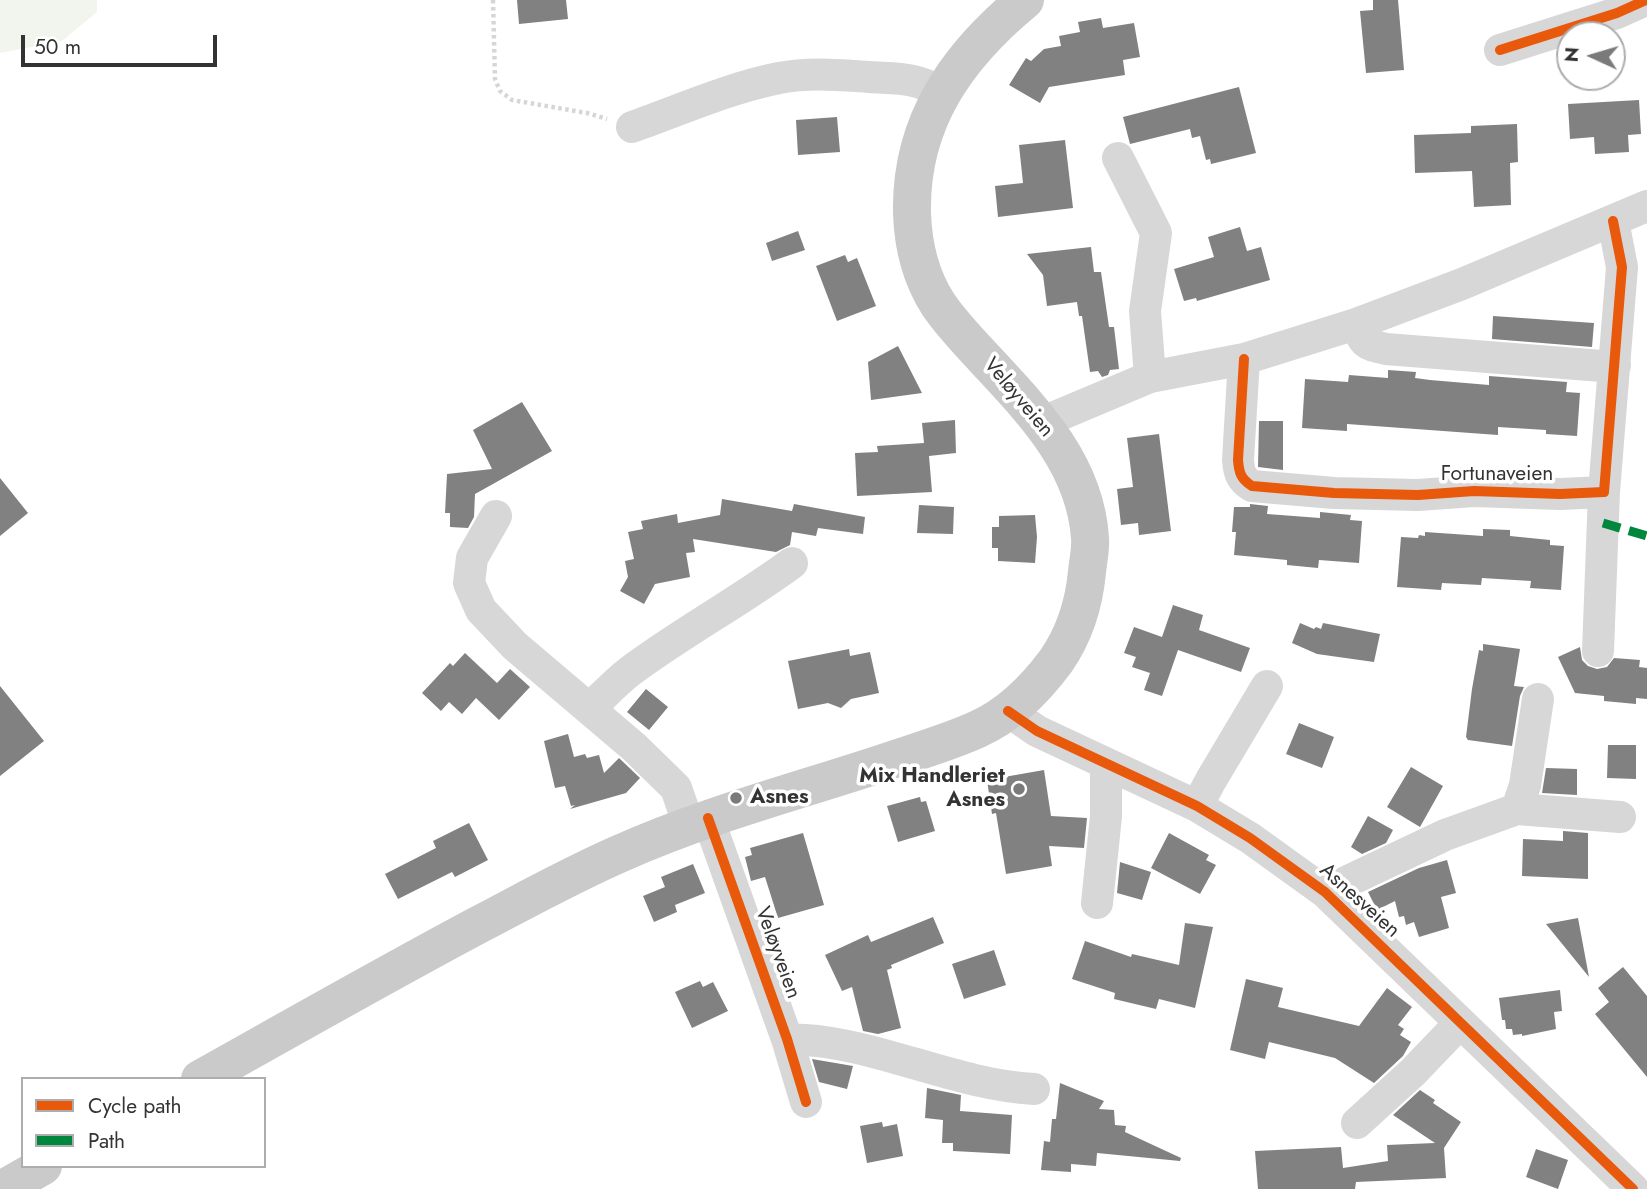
<!DOCTYPE html>
<html>
<head>
<meta charset="utf-8">
<style>
	body { margin:0 }
	#map { position:relative; width:1647px; height:1189px; overflow:hidden; background:#fff; font-family:Jost,sans-serif }
	canvas { display:block }
	.legend { position:absolute; left:21px; top:1077px; width:245px; height:91px; box-sizing:border-box; background:#fff; border:2px solid #adadad; margin:0; padding:9px 12px; list-style:none; font-size:21px; color:#333 }
	.legend li { display:flex; align-items:center; gap:14px; height:35px }
	.legend b { width:35px; border:2px solid #adadad }
	.north { position:absolute; left:1556px; top:21px; width:70px; height:70px; box-sizing:border-box; background:#fff; border:2px solid #adadad; border-radius:50%; rotate:274deg; font-size:19px; font-weight:700; line-height:28px; text-align:center; color:#333 }
	.north::after { content:''; display:block; margin:auto; width:24px; height:32px; background:#7a7a7a; clip-path:polygon(50% 0,100% 100%,50% 72%,0 100%) }
	.scale { position:absolute; left:21px; top:35px; width:196px; height:32px; box-sizing:border-box; border:4px solid #333; border-top:0; padding-left:9px; font-size:21px; line-height:24px; white-space:nowrap; color:#333; -webkit-text-stroke:5px #fff; paint-order:stroke }
</style>
</head>
<body>
<div id="map">
<canvas width="1647" height="1189"></canvas>
<ul class="legend">
<li><b style="height:9px;background:#e8590c"></b>Cycle path</li>
<li><b style="height:9px;background:#00873e"></b>Path</li>
</ul>
<div class="north">N</div>
<div class="scale">50 m</div>
</div>
<script>
const ctx = document.querySelector('canvas').getContext('2d');
ctx.lineJoin = 'round';
function fillPath(path, color) { ctx.fillStyle = color; ctx.fill(path, 'evenodd'); }
function strokePath(path, color, width, dash) { ctx.strokeStyle = color; ctx.lineWidth = width; ctx.lineCap = dash ? 'butt' : 'round'; ctx.setLineDash(dash || []); ctx.stroke(path); }
function drawText(font, color, halo, rows, align = 'center') {
  ctx.font = font + ' Jost,sans-serif'; ctx.lineWidth = 7; ctx.setLineDash([]); ctx.textBaseline = 'middle'; ctx.strokeStyle = halo; ctx.fillStyle = color; for (const [text, x, y, turn = 0] of rows) {
    ctx.save(); ctx.translate(x, y); ctx.rotate((+turn || 0) * Math.PI / 180); ctx.textAlign = isNaN(turn) ? turn : align; if (halo) ctx.strokeText(text, 0, 0); ctx.fillText(text, 0, 0); ctx.restore();
  }
}
const green = new Path2D(`
	M0,0H97V12L62,41L0,53Z`);
const building = new Path2D(`
	M517,0H566L568,19L519,24Z
	M1373,0H1398L1404,70L1366,73L1360,11L1373,10Z
	M1101,18L1103,28L1134,23L1140,57L1123,60L1125,75L1049,87L1040,103L1009,85L1026,58L1031,61L1044,49L1061,46L1059,36L1080,32L1078,22Z
	M1239,87L1256,153L1211,164L1210,159L1206,160L1200,136L1192,138L1190,129L1130,144L1123,117Z
	M1639,100L1641,134L1628,135L1629,152L1595,154L1594,137L1570,139L1568,104Z
	M837,117L840,152L798,155L796,120Z
	M1517,124L1518,162L1510,163L1511,205L1474,207L1472,171L1415,173L1414,135L1471,133V126Z
	M1065,140L1073,208L998,217L995,186L1023,183L1019,145Z
	M1240,227L1247,251L1261,247L1270,280L1197,301L1196,298L1184,301L1174,269L1214,257L1208,237Z
	M798,231L805,250L772,261L766,243Z
	M1091,247L1094,272H1101L1109,327H1114L1119,369L1110,370L1108,375L1102,377L1098,371L1090,372L1082,316H1079L1077,302L1047,306L1043,275L1027,254Z
	M845,255L848,262L857,258L876,306L837,321L816,266Z
	M1493,316L1594,323L1592,347L1492,339Z
	M898,346L922,393L871,400L868,362Z
	M1388,370L1416,372L1415,378L1430,380L1489,385V376L1567,382L1566,392L1580,393L1577,436L1546,434V430L1498,427V435L1347,424V431L1302,428L1305,379L1348,382L1349,375L1388,378Z
	M522,402L552,451L475,494L474,517L468,528L450,527V513H445L447,474L492,469L473,430Z
	M955,420L956,453L929,456L932,492L857,496L855,453L878,452L877,446L924,443L922,423Z
	M1259,421H1283V470L1258,467Z
	M1159,434L1171,531L1139,535L1138,523L1121,525L1117,489L1133,487L1127,438Z
	M0,478L28,513L0,536Z
	M722,499L792,511L794,504L865,517L863,534L818,528L816,536L792,532L790,545L776,552L693,539L695,552L686,553L690,577L655,584L644,604L620,591L628,577L625,561L634,559L628,532L643,529L641,521L677,514L678,523L720,515Z
	M1250,504L1268,506L1267,514L1320,518V512L1351,515L1350,520L1362,521L1359,563L1319,560L1318,568L1287,565V560L1234,555L1236,532H1232L1234,507H1250Z
	M919,505L954,507L953,534L917,533Z
	M1035,515L1037,537L1035,563L998,561V548H992V527H999V516Z
	M1483,529L1510,530V536L1550,540V545L1564,546L1561,590L1530,588L1531,581L1482,578L1481,585L1442,583L1441,590L1397,587L1401,537L1418,538L1419,535L1425,536V532L1483,536Z
	M1173,605L1203,615L1199,630L1250,648L1241,672L1178,650L1162,696L1144,690L1150,673L1132,667L1136,657L1124,653L1134,627L1162,637Z
	M1300,623L1314,629L1316,627L1321,629L1323,623L1380,634L1374,662L1317,654L1292,643Z
	M1483,644L1520,649L1514,686L1524,687L1520,696L1512,746L1468,740L1466,737L1472,689L1479,650L1483,651Z
	M1580,647L1582,660L1588,666L1597,669L1607,667L1614,658L1640,660L1639,667L1647,668V699L1636,698V704L1604,701V696L1575,693L1558,657Z
	M849,649L850,656L870,652L879,693L851,699L841,708L828,703L798,709L788,661Z
	M465,653L497,683L510,669L530,687L499,720L476,698L462,714L449,702L441,711L422,693L450,663L453,666Z
	M0,686L44,741L0,776Z
	M646,689L668,707L649,730L627,712Z
	M1299,723L1334,737L1322,768L1286,754Z
	M568,734L574,757L585,754L587,758L599,755L604,773L619,758L640,778L626,793L570,809L575,805L571,806L565,786L555,788L544,741Z
	M1608,745H1636V779L1607,778Z
	M1411,767L1443,786L1420,827L1387,807Z
	M1546,768L1577,769V795L1542,793Z
	M1044,770L1051,816L1087,818L1084,848L1049,846L1052,866L1006,874L996,813L992,814L987,780Z
	M920,797L921,802L926,801L935,831L898,842L887,806Z
	M1368,816L1393,830L1386,843L1362,854L1351,847Z
	M469,823L488,860L455,877L452,872L398,899L385,874L436,848L433,841Z
	M1563,831L1588,833V879L1522,876L1523,839L1563,841Z
	M803,833L824,905L778,918L765,877L751,881L745,857L752,855L750,848Z
	M1169,833L1209,855L1206,860L1216,865L1200,894L1151,868Z
	M1447,860L1456,893L1441,897L1449,928L1419,937L1414,922L1406,925L1404,916L1399,917L1395,901L1377,910L1368,892L1419,868Z
	M1120,862L1151,872L1142,900L1117,893Z
	M693,864L705,893L675,905L677,912L654,922L643,896L665,887L661,877Z
	M933,917L944,943L891,965L892,968L887,970L901,1028L878,1034L863,1031L852,987L842,991L825,955L868,935L871,942Z
	M1578,918L1589,977L1546,924Z
	M1185,923L1213,927L1195,1008L1159,999L1156,1009L1114,999L1115,993L1072,979L1085,941L1131,957L1132,954L1179,965Z
	M994,950L1006,985L964,999L952,964Z
	M1623,967L1647,996V1077L1595,1014L1609,1002L1598,988Z
	M1246,979L1283,988L1278,1007L1359,1026L1387,988L1412,1007L1398,1025L1404,1029L1400,1035L1411,1042L1403,1056L1374,1083L1335,1058L1269,1042L1265,1059L1230,1050Z
	M700,981L703,987L713,982L728,1011L692,1028L675,992Z
	M1560,990L1562,1011L1554,1012L1556,1029L1522,1036V1034L1513,1035L1512,1029H1506L1505,1020H1502L1499,998Z
	M812,1059L853,1066L847,1089L819,1082Z
	M1060,1083L1104,1101L1099,1109L1114,1110L1115,1125L1126,1126L1125,1132L1181,1158L1180,1161L1097,1153L1096,1166L1071,1164V1172L1041,1170L1044,1141L1050,1142L1052,1119H1056Z
	M927,1088L961,1095L960,1111L1012,1115L1010,1154L953,1151V1143H942L943,1120L925,1118Z
	M1420,1090L1435,1100L1433,1103L1461,1122L1444,1148L1446,1178L1356,1182L1355,1189H1258L1255,1151L1341,1147L1343,1168L1388,1161L1387,1145L1435,1143L1393,1115Z
	M882,1122L883,1127L897,1124L903,1156L867,1163L860,1126Z
	M1536,1149L1568,1160L1558,1189L1526,1177Z`);
const path = new Path2D(`
	M493,0L495,79L500,91L512,100L587,113L607,119`);
const minor = new Path2D(`
	M1500,50L1617,13L1646,0
	M632,127C680,110 729,88 779,78C809,72 839,75 869,77C900,79 914,77 941,92
	M1118,158L1156,233L1145,311L1150,377
	M1356,324C1364,345 1366,344 1386,349L1602,366L1615,365
	M1244,359L1238,460C1239,473 1241,479 1252,486L1334,493L1418,495L1474,491L1560,494L1604,492
	M1043,422L1150,377L1244,359L1356,324L1462,284L1647,206
	M496,516L472,558L469,583L481,610L515,646L634,747L676,788L689,826
	M1598,651L1604,492L1622,267L1613,221
	M589,709C602,697 615,683 629,672C681,633 739,602 792,563
	M1008,711L1037,731L1197,806L1250,838L1325,892L1633,1189
	M1197,806L1211,780L1267,686
	M1517,809L1525,785L1538,699
	M708,818L787,1039L806,1102
	M1325,892L1445,835L1517,809L1620,817
	M1097,903L1106,816V764
	M787,1039C799,1040 812,1040 825,1042C895,1052 963,1085 1034,1089
	M1357,1123L1413,1072L1460,1023`);
const major = new Path2D(`
	M200,1079C293,1027 386,974 480,924C526,900 571,875 619,854C706,815 799,791 889,761C918,751 950,742 978,729C1009,715 1036,688 1056,661C1074,635 1084,604 1087,572C1088,561 1091,549 1090,538C1085,462 1031,409 982,356C967,340 950,322 938,304C920,276 913,245 912,213C910,122 957,56 1025,0
	M3,1189L43,1166`);
const quiet = new Path2D(`
	M1603,523L1647,536`);
const cycleway = new Path2D(`
	M1500,50L1617,13L1646,0
	M1244,359L1238,460C1239,473 1241,479 1252,486L1334,493L1418,495L1474,491L1560,494L1604,492L1622,267L1613,221
	M1008,711L1037,731L1197,806L1250,838L1325,892L1633,1189
	M708,818L787,1039L806,1102`);
const markers = [
	[1019,789,7,"#7a7a7a"],
	[736,798,7,"#7a7a7a"]
];
const streetNames = [
	["Veløyveien",1018,398,50],
	["Fortunaveien",1497,475],
	["Asnesveien",1359,901,42],
	["Veløyveien",777,953,70]
];
const poiNames = [
	["Mix Handleriet",1005,777],
	["Asnes",1005,801],
	["Asnes",750,798,"left"]
];
fillPath(green, '#f1f5ed');
fillPath(building, '#818181');
strokePath(path, '#d6d6d6', 4.5, [3.5, 3.5]);
strokePath(minor, '#d7d7d7', 32);
strokePath(major, '#cacaca', 38);
strokePath(quiet, '#00873e', 9, [18, 9]);
strokePath(cycleway, '#e8590c', 10);
for (const [x, y, r, color] of markers) { const dot = new Path2D(); dot.arc(x, y, r, 0, 2 * Math.PI); ctx.fillStyle = color; ctx.fill(dot); strokePath(dot, '#fff', 2.5); }
drawText('21px', '#333', '#fff', streetNames);
drawText('bold 21px', '#333', '#fff', poiNames, 'right');
</script>
</body>
</html>
